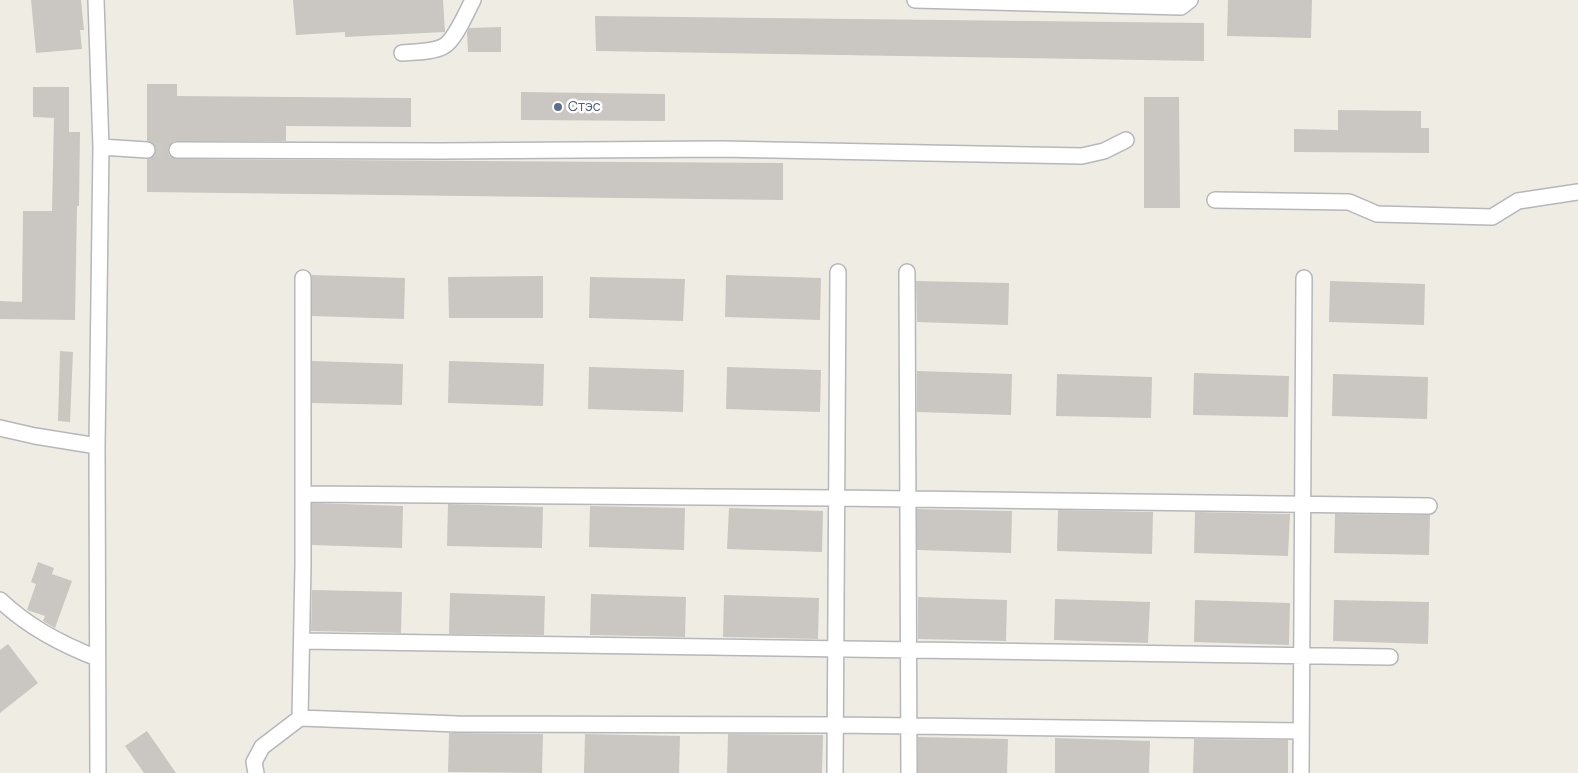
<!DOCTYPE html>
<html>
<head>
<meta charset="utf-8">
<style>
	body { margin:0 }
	canvas { display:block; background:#efece4 }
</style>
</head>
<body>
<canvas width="1578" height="773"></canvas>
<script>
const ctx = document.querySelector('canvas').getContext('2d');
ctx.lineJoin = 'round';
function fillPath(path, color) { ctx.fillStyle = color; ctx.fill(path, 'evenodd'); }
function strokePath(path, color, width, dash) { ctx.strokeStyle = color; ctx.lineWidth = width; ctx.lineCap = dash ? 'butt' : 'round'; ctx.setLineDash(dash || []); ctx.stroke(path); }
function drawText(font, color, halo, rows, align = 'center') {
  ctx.font = font + ' Manrope,sans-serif'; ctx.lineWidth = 5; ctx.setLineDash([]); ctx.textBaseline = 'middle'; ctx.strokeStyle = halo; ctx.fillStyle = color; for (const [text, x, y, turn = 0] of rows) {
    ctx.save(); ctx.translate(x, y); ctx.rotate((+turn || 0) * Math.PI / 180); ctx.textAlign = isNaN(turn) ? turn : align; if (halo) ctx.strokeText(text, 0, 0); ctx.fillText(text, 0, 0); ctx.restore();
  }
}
const building = new Path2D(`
	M31,0H81L84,30H80L82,49L36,53Z
	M293,0H443L445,32L345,37V32L296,35Z
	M1228,0H1312L1311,38L1227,36Z
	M595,16L1204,23V61L596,51Z
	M501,27V52H468L467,32L469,28Z
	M147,84H177V96L411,98V127L286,126V141H177L172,142L168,149L169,155L176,159L783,163V200L147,192V159L154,156L156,150L153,143L147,141Z
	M33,87H69V132H80L79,206H77L75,320L0,319V301L22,302L23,211H52L54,118L33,117Z
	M521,92L665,94V121L521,120Z
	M1144,97H1179L1180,208H1144Z
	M1338,110L1421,111V128H1429V153L1294,152V129L1338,130Z
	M312,275L405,278L404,319L312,316Z
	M726,275L821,278L820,320L725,317Z
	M543,276V318H449L448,277Z
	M590,277L685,279L683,321L589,318Z
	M916,281L1009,283L1008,325L917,322Z
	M1330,281L1425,284L1424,325L1329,322Z
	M60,351L73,352L70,422L58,421Z
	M312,361L403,364L402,405L312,403Z
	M449,361L544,364L543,406L448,403Z
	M589,367L684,370L683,412L588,409Z
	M727,367L821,370L820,412L726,409Z
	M917,371L1012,374L1011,415L917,412Z
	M1194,373L1289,376L1288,417L1193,415Z
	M1057,374L1152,377L1151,418L1056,416Z
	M1333,374L1428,377L1427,419L1332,416Z
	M312,503L403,506L402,548L312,545Z
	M448,504L543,507L542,548L447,546Z
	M590,506L685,508L684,550L589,547Z
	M729,508L823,511L822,552L727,549Z
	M917,509L1012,511L1011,553L917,550Z
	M1058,510L1153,512L1152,554L1057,551Z
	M1195,512L1290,514L1288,556L1194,553Z
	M1335,514L1430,515L1429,555L1334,553Z
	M38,562L54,568L52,574L72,581L55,628L43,621L45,616L27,610L36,584L31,582Z
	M312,590L402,592L401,633L311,631Z
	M450,593L545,596L544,635L449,634Z
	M591,594L686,597L685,637L590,635Z
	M724,595L819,598L818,639L723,637Z
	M918,597L1007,600L1006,641L918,639Z
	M1055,599L1150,602L1148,643L1054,640Z
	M1195,600L1290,603L1289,645L1194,642Z
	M1334,600L1429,602L1428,644L1333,641Z
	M8,644L38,683L0,713V650Z
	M147,731L176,773H144L125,746Z
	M449,733L543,734L542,773L448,772Z
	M585,734L680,736L679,773H584Z
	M728,734L823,735L822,773H727Z
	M918,737L1008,739L1007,773H918Z
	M1055,738L1150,741L1149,773H1055Z
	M1194,739L1288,740V773H1193Z`);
const minorTunnel = new Path2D(`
	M147,150H177`);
const minor = new Path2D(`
	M96,0L101,147L97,446L98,773
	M915,0L1181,7L1190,0
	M402,53C413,52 435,52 444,46C455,40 467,11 473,0
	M101,147L147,150
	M177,150L440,151L721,149L1082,156L1104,151L1126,140
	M1215,200L1349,202L1377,214L1492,217L1518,201L1578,192
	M907,272L909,773
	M0,428L35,436L97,446
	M303,494L837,498L1429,506
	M0,600C27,626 63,645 97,658
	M302,641L1390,657
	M300,718L457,724L835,725L1301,731
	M256,773L254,762L262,747L300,718L303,565V278
	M835,773L838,272
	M1301,773L1304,278`);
const markers = [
	[558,107,5,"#5c6f8a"]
];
const serviceNames = [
	["Стэс",568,107]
];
fillPath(building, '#cac7c2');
strokePath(minorTunnel, '#cac9c4', 15, [15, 8]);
strokePath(minor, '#b5b7bb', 18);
strokePath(minor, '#fff', 15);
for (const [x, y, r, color] of markers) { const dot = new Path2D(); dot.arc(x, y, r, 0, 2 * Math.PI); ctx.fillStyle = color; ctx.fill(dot); strokePath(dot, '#fff', 2); }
drawText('14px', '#4e5e75', '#fff', serviceNames, 'left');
</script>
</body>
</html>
